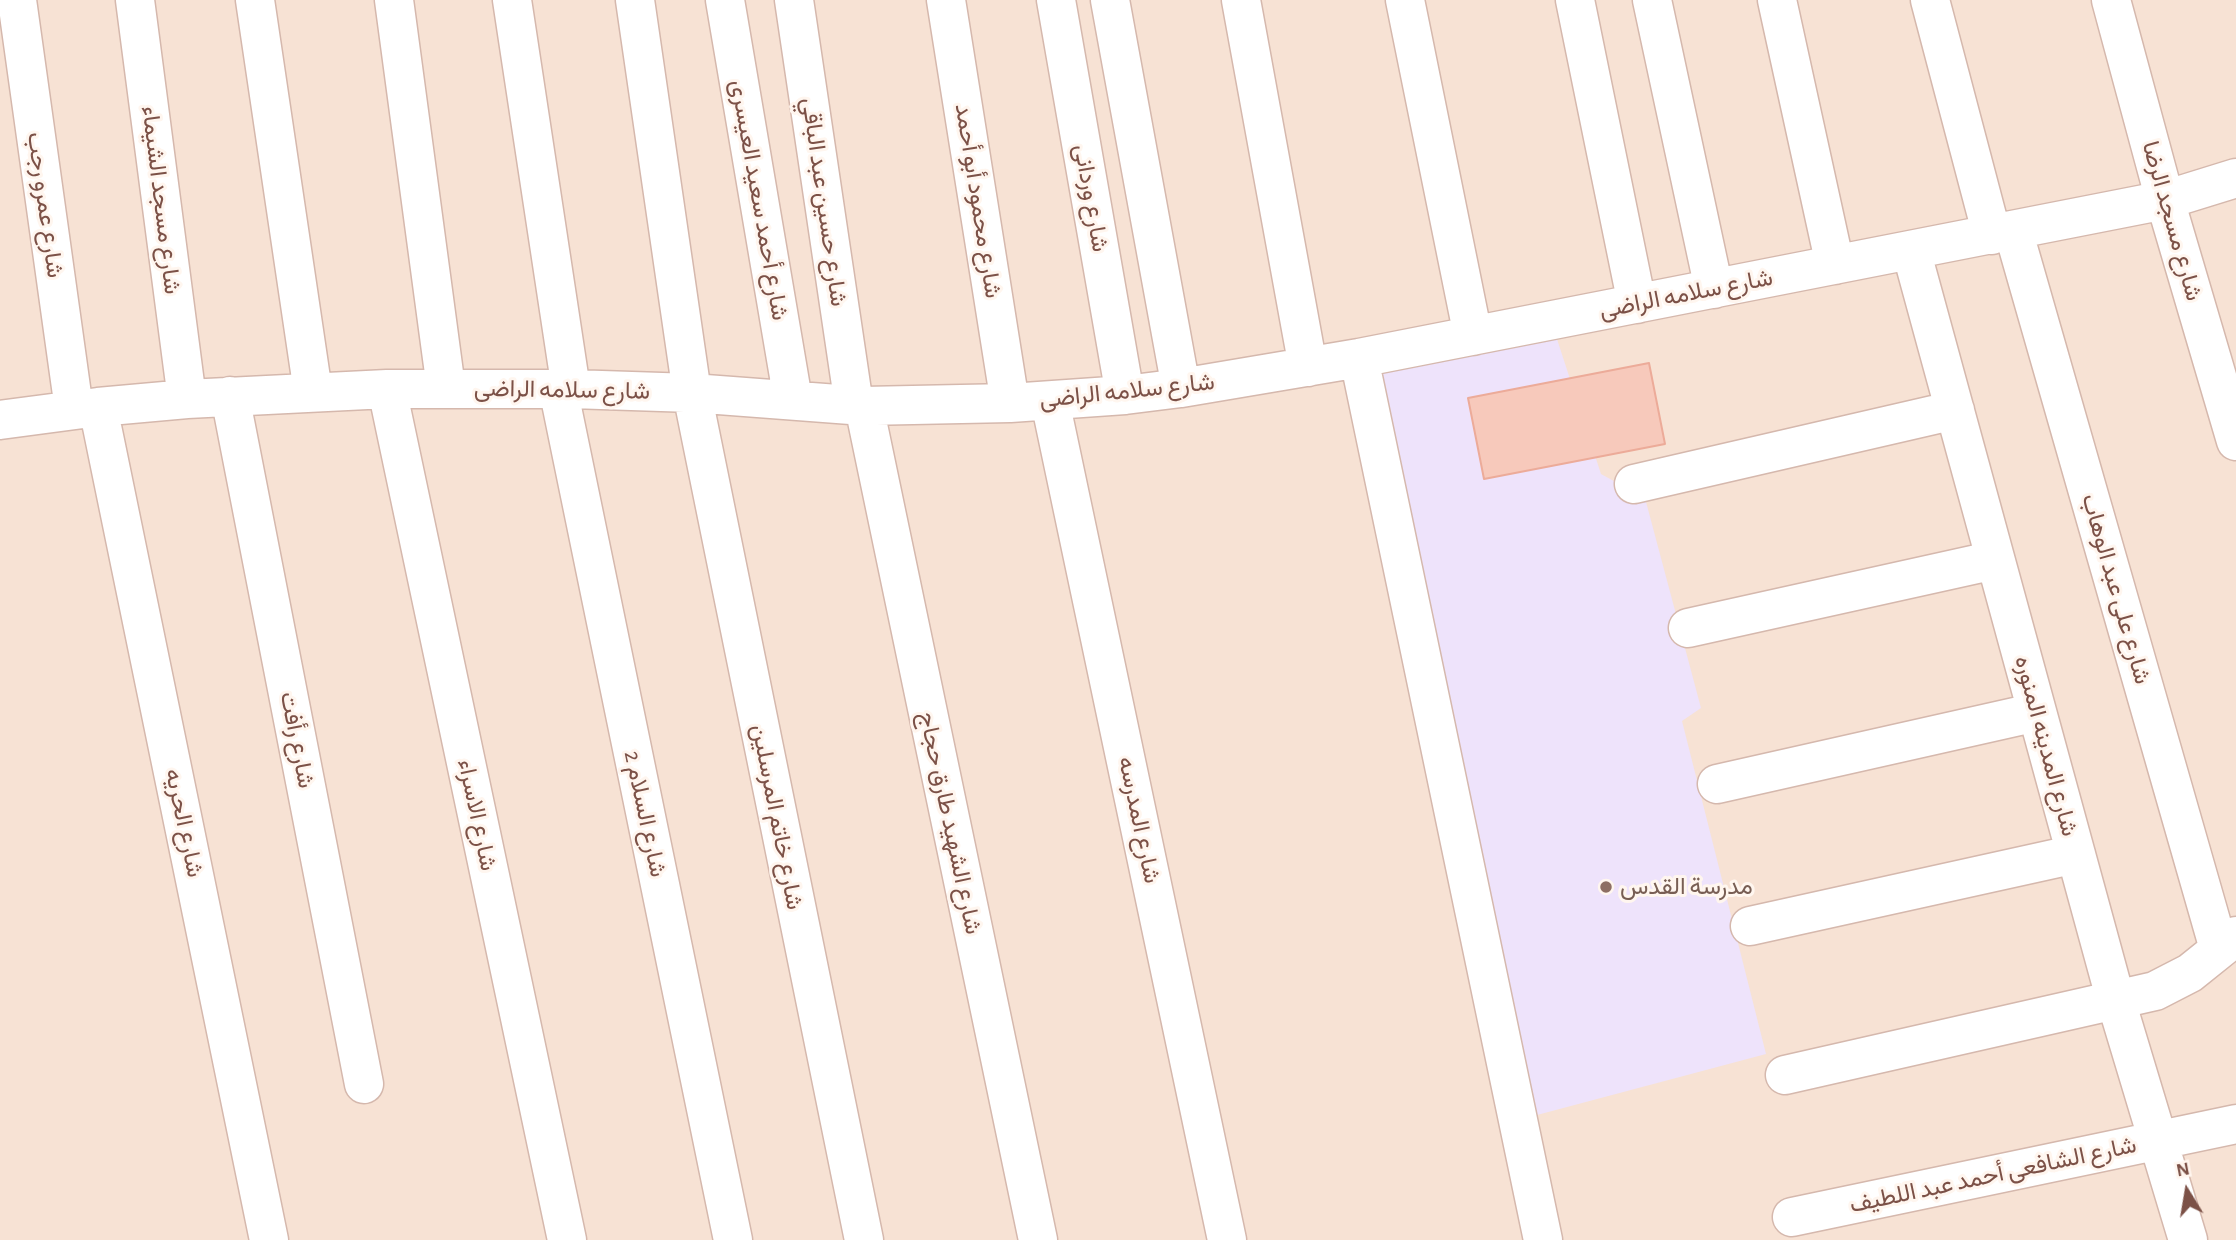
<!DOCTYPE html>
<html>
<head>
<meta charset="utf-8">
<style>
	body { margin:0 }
	#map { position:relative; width:2236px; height:1240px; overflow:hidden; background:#fff1e7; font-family:"Alegreya Sans",sans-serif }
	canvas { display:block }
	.north { position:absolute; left:2152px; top:1156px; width:70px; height:70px; -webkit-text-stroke:5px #fff6ef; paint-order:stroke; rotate:349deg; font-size:19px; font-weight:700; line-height:28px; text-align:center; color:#7c5147 }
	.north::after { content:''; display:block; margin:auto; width:24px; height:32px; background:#7c5147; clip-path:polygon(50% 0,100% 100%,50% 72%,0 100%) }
</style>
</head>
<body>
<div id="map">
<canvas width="2236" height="1240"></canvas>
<div class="north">N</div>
</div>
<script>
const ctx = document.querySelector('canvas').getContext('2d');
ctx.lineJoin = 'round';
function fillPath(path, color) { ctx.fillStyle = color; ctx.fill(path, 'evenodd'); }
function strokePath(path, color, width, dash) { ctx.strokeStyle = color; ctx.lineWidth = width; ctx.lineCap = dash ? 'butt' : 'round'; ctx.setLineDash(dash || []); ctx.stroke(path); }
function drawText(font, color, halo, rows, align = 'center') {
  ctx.font = font + ' "Alegreya Sans",Vazirmatn,sans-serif'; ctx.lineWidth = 6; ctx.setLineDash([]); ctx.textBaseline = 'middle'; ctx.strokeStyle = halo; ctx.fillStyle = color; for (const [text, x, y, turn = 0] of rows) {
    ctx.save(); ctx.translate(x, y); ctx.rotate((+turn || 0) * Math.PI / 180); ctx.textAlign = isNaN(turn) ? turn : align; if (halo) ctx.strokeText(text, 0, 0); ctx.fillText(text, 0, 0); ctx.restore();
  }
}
const residential = new Path2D(`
	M0,0H2236V1240H0Z`);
const education = new Path2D(`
	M1555,333L1601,474L1645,498L1701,708L1682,721L1766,1054L1537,1115L1381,370Z`);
const building = new Path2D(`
	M1649,363L1665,444L1484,479L1468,398Z`);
const minor = new Path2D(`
	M17,0L74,409
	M135,0L187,399
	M255,0L313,392
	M394,0L446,388
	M512,0L571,389
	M635,0L692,393L864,1240
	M725,0L793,400
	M794,0L854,405
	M946,0L1010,403
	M1056,0L1125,395
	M1110,0L1181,388
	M1241,0L1308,367
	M1405,0L1473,336
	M1575,0L1637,304
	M1652,0L1714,289
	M1777,0L1835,265
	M1930,0L1992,235
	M2111,0L2165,200L2236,441
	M2013,230L2219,949
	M1911,250L2116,1001L2188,1240
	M1359,358L1543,1240
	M558,388L733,1240
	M387,389L567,1240
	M230,396L364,1084
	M1050,401L1227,1240
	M864,406L1038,1240
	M98,407L269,1240
	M0,420L98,407L187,399L387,389H571L692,393L864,406L1010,403L1125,395L1181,388L1359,358L2165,200L2236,178
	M1634,484L1955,410
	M1688,628L1995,560
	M1717,784L2037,712
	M1750,926L2076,854
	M1785,1075L2155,991L2190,973L2236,936
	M1792,1217L2236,1124`);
const markers = [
	[1606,887,7,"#8d6e63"]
];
const streetNames = [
	["شارع وردانى",1091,198,80],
	["شارع مسجد الشيماء",161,200,83],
	["شارع أحمد سعيد العيسرى",759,200,80],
	["شارع محمود أبو أحمد",978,201,81],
	["شارع حسين عبد الباقي",824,202,82],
	["شارع عمرو رجب",45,205,82],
	["شارع مسجد الرضا",2172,221,74],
	["شارع سلامه الراضى",1686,294,-11],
	["شارع سلامه الراضى",562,390,1],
	["شارع سلامه الراضى",1127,391,-6],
	["شارع على عبد الوهاب",2116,589,74],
	["شارع رأفت",297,740,79],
	["شارع المدينه المنوره",2046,746,75],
	["شارع السلام 2",645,814,78],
	["شارع الاسراء",477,815,78],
	["شارع خاتم المرسلين",777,817,79],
	["شارع المدرسه",1139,820,78],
	["شارع الحريه",184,823,78],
	["شارع الشهيد طارق حجاج",950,823,78],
	["شارع الشافعى أحمد عبد اللطيف",1993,1175,-12]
];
const educationNames = [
	["مدرسة القدس",1620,887]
];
fillPath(residential, '#f7e2d4');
fillPath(education, '#eee3fb');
fillPath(building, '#f7c9bb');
strokePath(building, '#ecab99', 2);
strokePath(minor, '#d5b8ad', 41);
strokePath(minor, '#fff', 38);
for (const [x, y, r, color] of markers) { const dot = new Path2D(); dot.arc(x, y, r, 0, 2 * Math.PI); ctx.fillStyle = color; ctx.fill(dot); strokePath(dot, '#fff6ef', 2.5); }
drawText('24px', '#7c5147', '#fff6ef', streetNames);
drawText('24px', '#785e54', '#fff6ef', educationNames, 'left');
</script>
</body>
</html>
